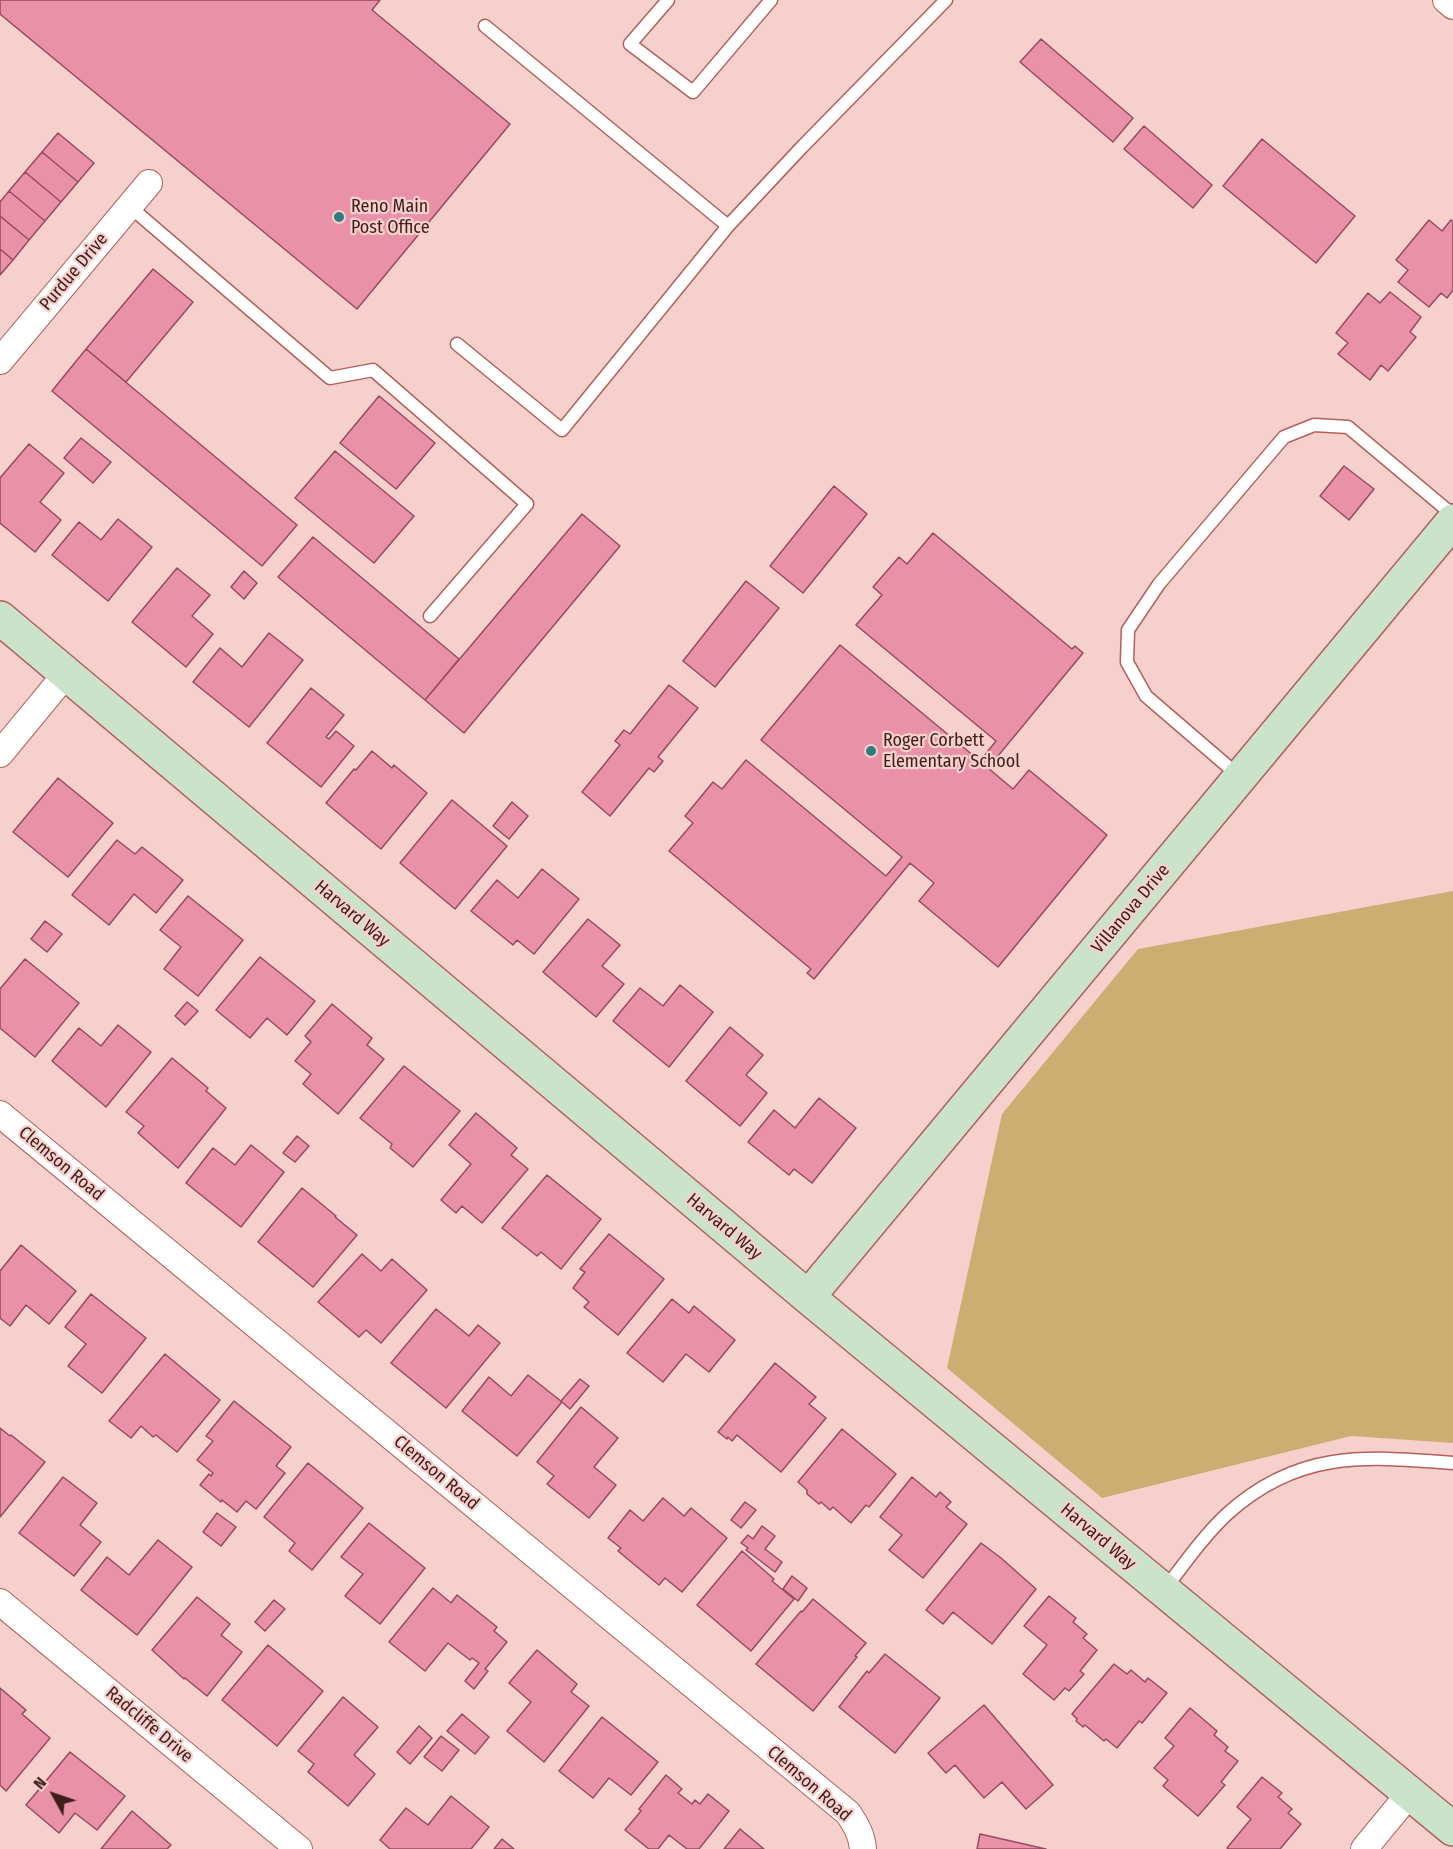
<!DOCTYPE html>
<html>
<head>
<meta charset="utf-8">
<style>
	body { margin:0 }
	#map { position:relative; width:1453px; height:1849px; overflow:hidden; background:#f6d0cd; font-family:"Fira Sans Condensed",sans-serif }
	canvas { display:block }
	.north { position:absolute; left:24px; top:1765px; width:60px; height:60px; -webkit-text-stroke:4px #f6d0cd; paint-order:stroke; rotate:310deg; font-size:16px; font-weight:700; line-height:24px; text-align:center; color:#3f1d1b }
	.north::after { content:''; display:block; margin:auto; width:21px; height:27px; background:#3f1d1b; clip-path:polygon(50% 0,100% 100%,50% 72%,0 100%) }
</style>
</head>
<body>
<div id="map">
<canvas width="1453" height="1849"></canvas>
<div class="north">N</div>
</div>
<script>
const ctx = document.querySelector('canvas').getContext('2d');
ctx.lineJoin = 'round';
function fillPath(path, color) { ctx.fillStyle = color; ctx.fill(path, 'evenodd'); }
function strokePath(path, color, width, dash) { ctx.strokeStyle = color; ctx.lineWidth = width; ctx.lineCap = dash ? 'butt' : 'round'; ctx.setLineDash(dash || []); ctx.stroke(path); }
function drawText(font, color, halo, rows, align = 'center') {
  ctx.font = font + ' "Fira Sans Condensed",sans-serif'; ctx.lineWidth = 4.5; ctx.setLineDash([]); ctx.textBaseline = 'middle'; ctx.strokeStyle = halo; ctx.fillStyle = color; for (const [text, x, y, turn = 0] of rows) {
    ctx.save(); ctx.translate(x, y); ctx.rotate((+turn || 0) * Math.PI / 180); ctx.textAlign = isNaN(turn) ? turn : align; if (halo) ctx.strokeText(text, 0, 0); ctx.fillText(text, 0, 0); ctx.restore();
  }
}
const green = new Path2D(`
	M1453,891V1443L1351,1436L1102,1498L947,1368L1002,1114L1138,949Z`);
const building = new Path2D(`
	M0,0H380L372,10L510,124L357,309L0,14Z
	M1041,39L1133,118L1113,142L1020,62Z
	M1144,126L1212,185L1193,208L1124,149Z
	M58,133L94,163L78,182L42,152Z
	M1262,139L1355,216L1316,263L1223,186Z
	M42,152L78,182L61,202L25,172Z
	M25,172L61,202L45,221L9,191Z
	M9,191L45,221L29,240L0,216V202Z
	M0,216L29,240L13,260L0,249Z
	M1429,220L1442,231L1451,220L1453,221V290L1447,298L1441,293L1429,307L1398,282L1408,270L1396,260Z
	M0,249L13,260L0,275Z
	M153,269L193,302L126,382L86,349Z
	M1390,292L1421,317L1410,332L1416,337L1388,371L1381,365L1370,380L1338,354L1348,343L1336,333L1368,293L1380,303Z
	M86,349L297,525L262,566L52,391Z
	M379,396L435,443L396,489L340,443Z
	M81,438L111,462L93,483L64,458Z
	M29,444L64,473L40,502L61,520L35,552L0,523V478Z
	M335,451L414,516L374,563L295,498Z
	M1344,466L1374,489L1349,520L1320,496Z
	M834,486L867,514L803,593L770,566Z
	M582,514L620,546L464,733L425,700Z
	M118,519L152,547L108,601L52,555L79,522L101,540Z
	M933,533L1072,649L1075,646L1083,653L988,768L1013,789L1029,770L1107,835L998,967L919,901L934,883L910,863L814,979L807,973L811,969L669,851L693,823L685,816L713,782L722,789L746,760L886,876L902,857L761,740L840,645L980,761L996,741L856,625L882,595L873,587L899,557L907,564Z
	M313,537L459,659L425,700L278,577Z
	M177,568L210,595L192,616L213,634L186,667L132,622Z
	M244,571L257,583L244,599L231,587Z
	M746,581L779,608L715,687L683,661Z
	M269,633L303,660L249,727L193,682L220,648L242,667Z
	M669,685L698,708L658,757L663,761L654,772L649,768L610,816L582,792L620,745L615,741L624,730L630,734Z
	M311,688L344,715L326,737L329,739L336,731L354,746L321,787L267,743Z
	M372,751L392,768L394,765L427,793L381,849L326,803L354,769L356,770Z
	M58,778L113,823L68,877L13,832Z
	M452,800L507,846L455,909L400,863Z
	M512,802L528,816L509,839L493,826Z
	M117,840L135,854L142,847L183,880L156,913L134,894L109,925L72,895Z
	M542,869L579,899L534,954L517,940L513,945L471,911L497,880L518,898Z
	M188,896L243,940L198,996L164,969L181,947L160,930Z
	M588,919L620,945L602,966L624,984L596,1017L543,972Z
	M45,921L62,934L47,952L31,939Z
	M260,957L315,1001L287,1035L267,1018L250,1038L216,1010Z
	M25,959L79,1003L35,1057L0,1028V989Z
	M680,985L713,1012L669,1067L613,1021L640,988L663,1006Z
	M187,1002L198,1011L185,1025L175,1016Z
	M332,1004L372,1038L367,1045L384,1059L338,1114L303,1084L311,1074L295,1061L311,1042L305,1036Z
	M118,1025L151,1052L106,1107L52,1061L79,1028L101,1046Z
	M730,1027L763,1055L746,1075L767,1093L740,1126L686,1081Z
	M172,1058L208,1088L206,1091L226,1108L178,1168L138,1133L144,1126L126,1112Z
	M404,1066L460,1111L413,1167L390,1148L392,1144L360,1118Z
	M819,1098L856,1128L812,1183L794,1169L789,1175L748,1142L774,1110L795,1128Z
	M476,1113L517,1148L511,1155L528,1169L482,1223L462,1206L456,1213L441,1200L471,1164L449,1145Z
	M297,1136L309,1146L295,1162L283,1153Z
	M251,1145L284,1172L241,1227L186,1183L213,1148L235,1165Z
	M547,1175L601,1219L561,1269L541,1252L537,1256L502,1228Z
	M302,1188L336,1216L335,1217L357,1235L313,1287L258,1242Z
	M609,1234L664,1279L618,1335L584,1307L589,1302L573,1288L585,1272L580,1269Z
	M21,1245L76,1291L49,1324L26,1305L10,1326L0,1318V1271Z
	M362,1254L381,1271L392,1259L427,1290L381,1343L366,1330L359,1337L318,1302Z
	M91,1294L146,1338L102,1393L68,1366L86,1344L65,1327Z
	M672,1299L689,1313L694,1306L735,1340L709,1372L686,1354L663,1382L627,1353Z
	M436,1309L469,1336L478,1325L500,1343L446,1408L391,1363Z
	M165,1354L220,1400L177,1452L156,1435L153,1437L141,1426L131,1438L109,1421Z
	M775,1363L816,1397L809,1404L826,1418L781,1472L737,1435L732,1441L728,1437L727,1439L718,1432Z
	M528,1375L562,1402L517,1456L462,1411L489,1377L511,1396Z
	M580,1379L589,1386L570,1409L561,1401Z
	M234,1401L291,1447L276,1466L285,1473L256,1509L246,1501L237,1512L222,1500L221,1502L200,1485L209,1474L211,1476L213,1473L197,1460L213,1441L206,1436Z
	M581,1407L618,1438L594,1467L616,1485L589,1518L547,1484L554,1476L537,1462Z
	M0,1428L10,1436L11,1435L45,1462L0,1517Z
	M842,1429L896,1474L869,1507L866,1505L851,1523L833,1507L830,1510L821,1502L819,1504L807,1494V1490L798,1482Z
	M308,1463L363,1508L312,1570L289,1551L295,1543L264,1517Z
	M63,1477L97,1503L80,1525L101,1542L74,1576L19,1533Z
	M912,1477L936,1497L940,1492L951,1502L946,1507L967,1524L923,1578L889,1550L902,1535L880,1517Z
	M663,1498L684,1516L691,1508L727,1538L682,1592L665,1578L659,1585L618,1551L621,1548L608,1538L630,1510L643,1521Z
	M745,1502L756,1510L741,1528L731,1520Z
	M217,1513L236,1527L221,1546L203,1532Z
	M369,1523L425,1568L380,1624L345,1596L363,1574L341,1557Z
	M762,1526L775,1536L765,1549L782,1562L775,1572L746,1550L748,1548L741,1543L748,1535L753,1539Z
	M158,1540L192,1567L137,1635L81,1590L107,1557L129,1575Z
	M981,1543L1001,1558L1036,1589L992,1644L953,1612L943,1624L926,1610Z
	M742,1551L774,1579L772,1581L794,1599L751,1651L697,1605Z
	M792,1576L807,1588L798,1601L783,1589Z
	M433,1588L451,1603L457,1595L497,1627L494,1631L507,1642L485,1669L488,1671L474,1689L465,1681L479,1663L472,1658L470,1660L448,1643L425,1671L389,1642Z
	M1049,1596L1076,1618L1073,1622L1087,1634L1083,1638L1097,1650L1080,1671L1084,1674L1069,1691L1065,1688L1054,1700L1023,1674L1047,1645L1024,1626Z
	M197,1597L230,1624L221,1635L242,1652L207,1696L185,1678L184,1679L152,1650Z
	M813,1599L866,1643L855,1656L857,1657L813,1711L756,1664L801,1611L802,1612Z
	M274,1600L285,1609L265,1631L255,1622Z
	M268,1645L323,1691L277,1746L222,1700Z
	M537,1650L577,1684L571,1692L589,1706L544,1762L507,1731L531,1702L509,1683Z
	M885,1654L940,1698L895,1753L839,1707L867,1671L869,1673Z
	M1114,1664L1127,1674L1131,1670L1145,1682L1148,1678L1167,1693L1142,1723L1139,1721L1117,1748L1106,1739L1104,1741L1085,1725L1083,1727L1076,1721L1077,1719L1072,1714Z
	M0,1688L26,1710L22,1714L50,1738L6,1791L0,1785Z
	M343,1697L378,1727L354,1755L375,1774L348,1806L308,1772L314,1764L298,1751Z
	M984,1705L1053,1785L1026,1809L1002,1782L984,1798L955,1765L946,1773L928,1753Z
	M1190,1708L1217,1731L1214,1735L1228,1747L1225,1751L1238,1761L1221,1782L1225,1785L1198,1816L1163,1786L1168,1780L1154,1768L1174,1746L1165,1738Z
	M462,1714L489,1737L475,1754L447,1731Z
	M602,1717L658,1762L631,1795L609,1778L593,1798L559,1771Z
	M419,1726L432,1738L410,1764L397,1752Z
	M441,1736L459,1750L442,1771L424,1757Z
	M70,1752L125,1796L97,1830L75,1813L59,1833L26,1805Z
	M666,1775L682,1789L678,1793L692,1804L695,1800L700,1804L708,1794L729,1811L699,1849H687L669,1835L658,1849H649L625,1830L641,1811L639,1809Z
	M1262,1777L1282,1793L1278,1797L1292,1809L1288,1813L1301,1824L1280,1849H1229L1227,1848L1251,1819L1237,1807Z
	M451,1796L489,1827L471,1849H390L380,1840L406,1808L428,1825Z
	M132,1811L171,1845L167,1849H101Z
	M740,1829L764,1849H724Z
	M980,1834L1046,1849H977Z
	M502,1839L514,1849H494Z`);
const lane = new Path2D(`
	M668,0L630,44L693,92L771,0
	M485,26L728,226
	M129,206L330,378L373,370L527,504L430,616
	M457,344L562,430L728,226L802,147L946,0
	M1239,776L1146,696L1127,662L1128,630L1159,584L1284,437L1314,425L1348,427L1453,515
	M1165,1589C1184,1564 1203,1537 1226,1515C1297,1450 1364,1456 1453,1463`);
const street = new Path2D(`
	M1446,0L1453,6
	M0,361L149,183
	M0,754L66,674
	M0,1114L848,1813C856,1825 862,1835 863,1849
	M0,1602L299,1849
	M1364,1849L1410,1793`);
const secondary = new Path2D(`
	M0,618L808,1297L1453,1829
	M808,1297L1453,521`);
const markers = [
	[339,217,6,"#337b82"],
	[871,751,6,"#337b82"]
];
const poiNames = [
	["Reno Main",351,207],
	["Post Office",351,228],
	["Roger Corbett",883,741],
	["Elementary School",883,762]
];
const streetNames = [
	["Purdue Drive",74,272,-50],
	["Villanova Drive",1131,909,-50],
	["Harvard Way",352,914,40],
	["Clemson Road",61,1164,40],
	["Harvard Way",724,1227,40],
	["Clemson Road",436,1473,40],
	["Harvard Way",1098,1537,40],
	["Radcliffe Drive",149,1725,40],
	["Clemson Road",809,1784,41]
];
fillPath(green, '#cdae72');
fillPath(building, '#e992a7');
strokePath(building, '#994a60', 1.5);
strokePath(lane, '#b3605c', 15);
strokePath(street, '#b3605c', 28);
strokePath(secondary, '#b3605c', 36);
strokePath(lane, '#fff', 12);
strokePath(street, '#fff', 26);
strokePath(secondary, '#cbe2cb', 33);
for (const [x, y, r, color] of markers) { const dot = new Path2D(); dot.arc(x, y, r, 0, 2 * Math.PI); ctx.fillStyle = color; ctx.fill(dot); strokePath(dot, '#f6d0cd', 2); }
drawText('18px', '#3f1d1b', '#f6d0cd', poiNames, 'left');
drawText('18px', '#3f1d1b', '#f6d0cd', streetNames);
</script>
</body>
</html>
